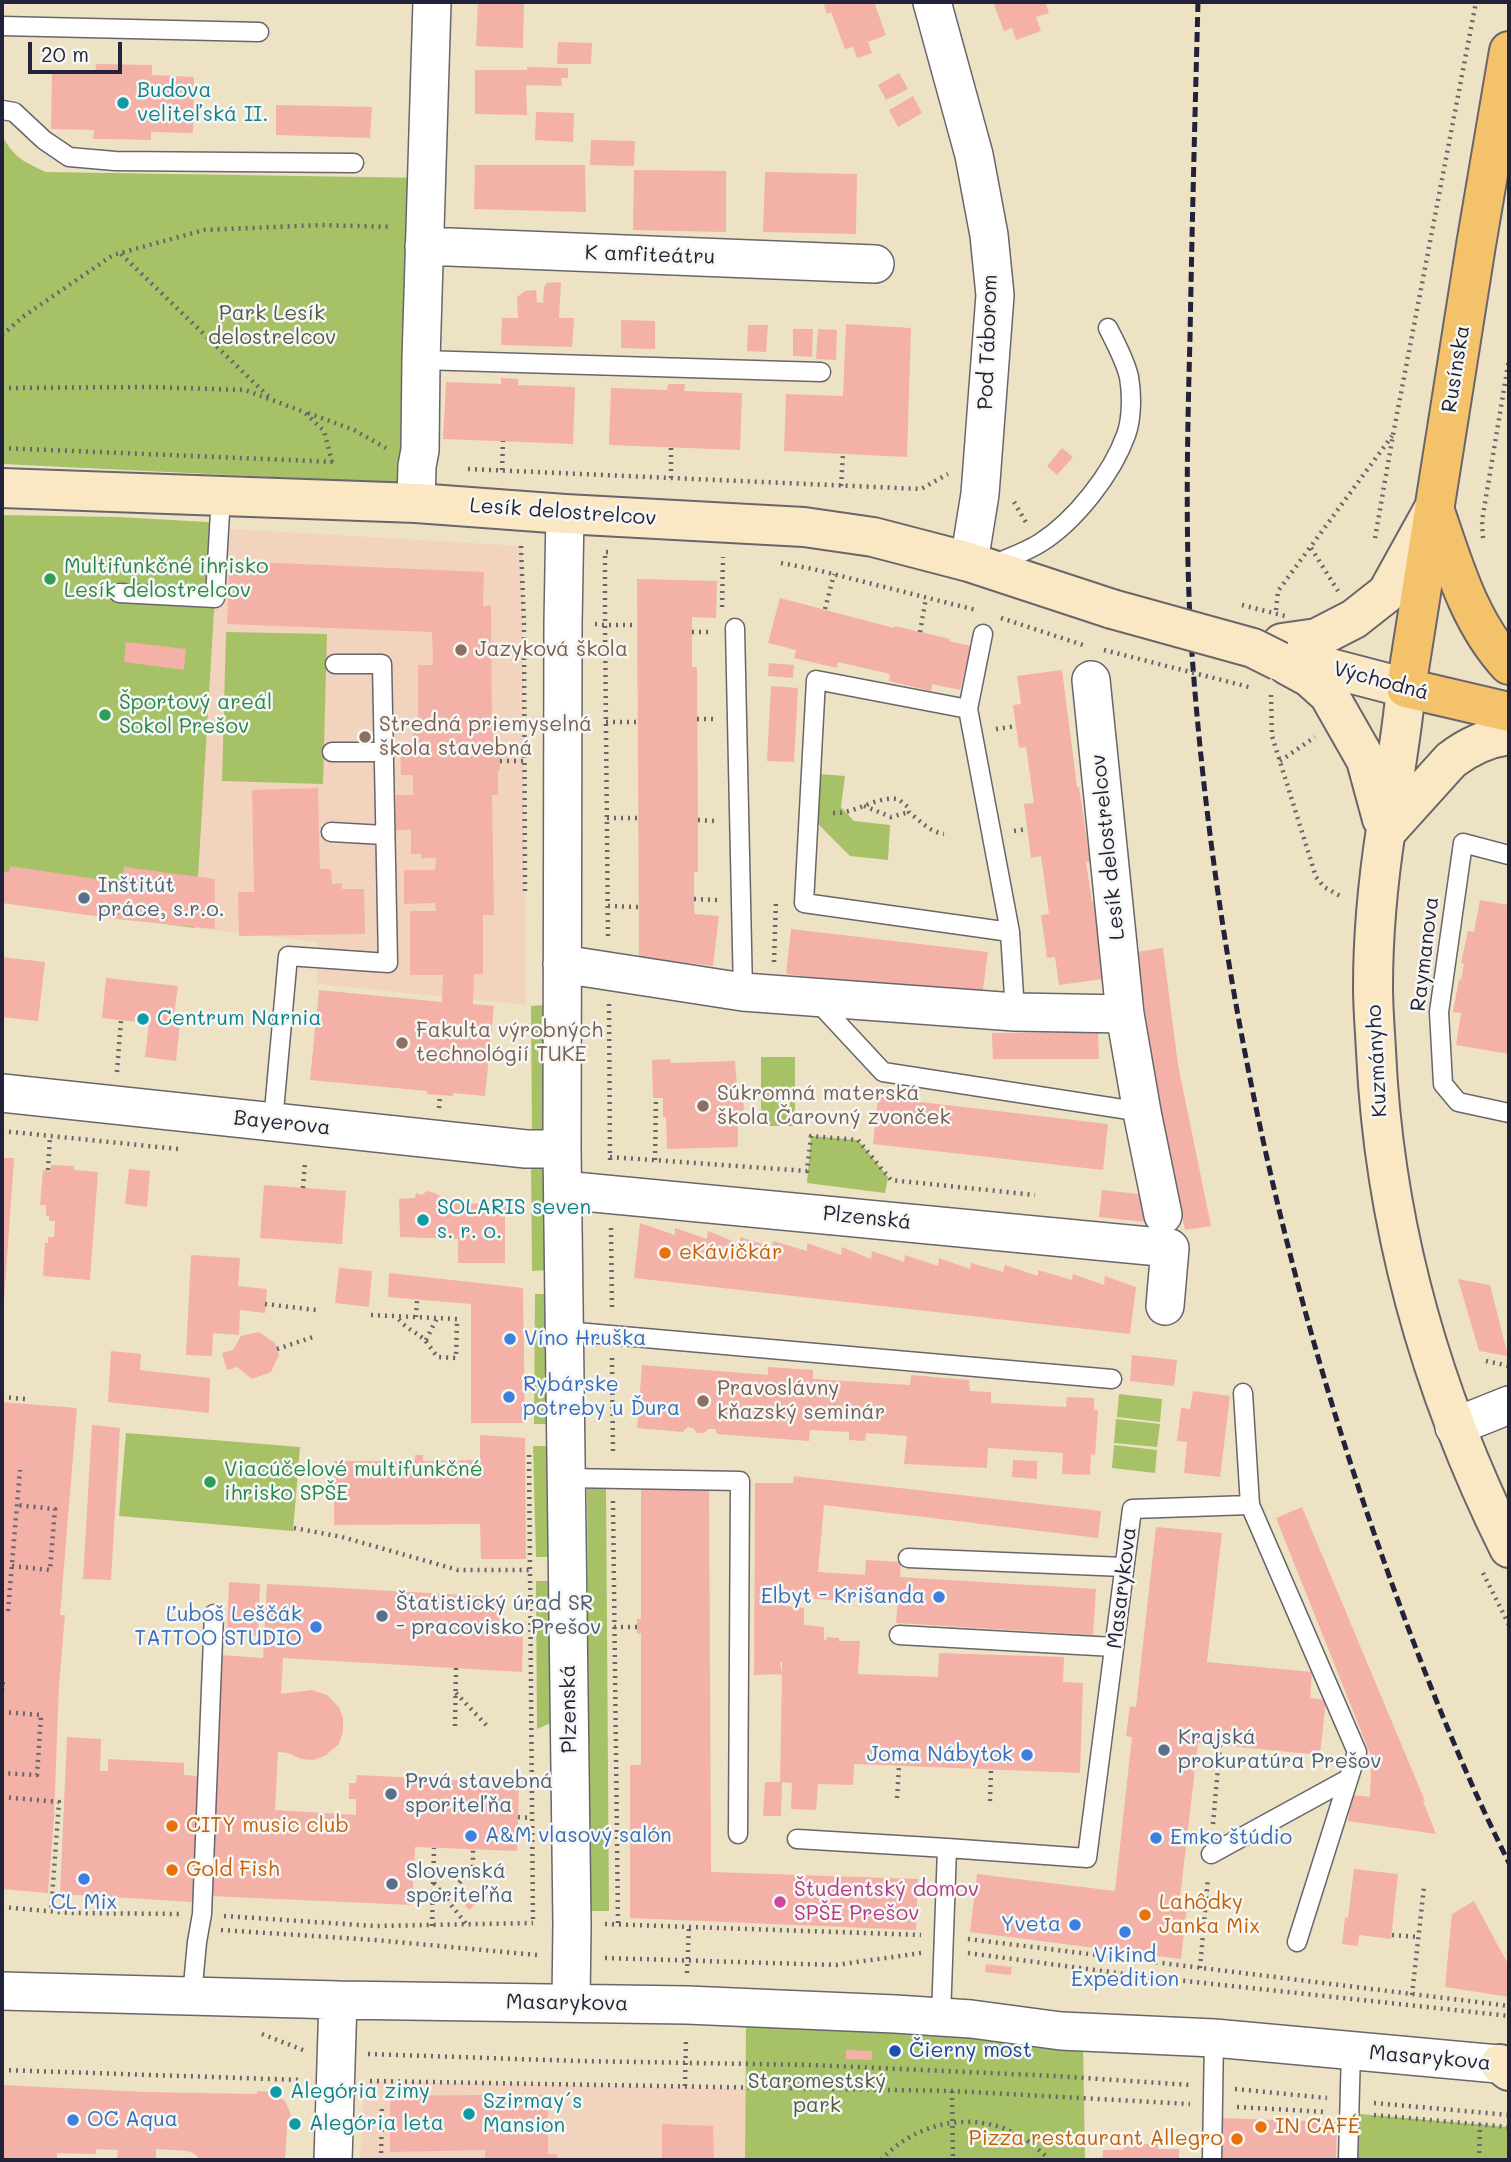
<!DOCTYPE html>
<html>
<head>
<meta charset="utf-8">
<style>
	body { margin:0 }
	#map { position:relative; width:1511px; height:2162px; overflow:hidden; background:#eee2c5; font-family:Mali,sans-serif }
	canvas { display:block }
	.frame { position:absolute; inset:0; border:4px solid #22223b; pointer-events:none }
	.scale { position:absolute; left:28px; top:42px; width:94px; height:32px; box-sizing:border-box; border:4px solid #22223b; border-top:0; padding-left:9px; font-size:21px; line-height:24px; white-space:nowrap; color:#22223b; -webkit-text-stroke:5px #f6f6f2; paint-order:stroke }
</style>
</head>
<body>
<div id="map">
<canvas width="1511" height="2162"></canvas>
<div class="frame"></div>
<div class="scale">20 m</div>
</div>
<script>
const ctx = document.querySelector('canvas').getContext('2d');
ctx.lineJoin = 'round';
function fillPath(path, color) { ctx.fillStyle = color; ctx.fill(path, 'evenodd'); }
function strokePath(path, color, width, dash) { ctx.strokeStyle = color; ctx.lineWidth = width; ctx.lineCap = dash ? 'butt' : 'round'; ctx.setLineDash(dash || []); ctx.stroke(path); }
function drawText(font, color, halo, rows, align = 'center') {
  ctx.font = font + ' Mali,sans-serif'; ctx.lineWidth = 5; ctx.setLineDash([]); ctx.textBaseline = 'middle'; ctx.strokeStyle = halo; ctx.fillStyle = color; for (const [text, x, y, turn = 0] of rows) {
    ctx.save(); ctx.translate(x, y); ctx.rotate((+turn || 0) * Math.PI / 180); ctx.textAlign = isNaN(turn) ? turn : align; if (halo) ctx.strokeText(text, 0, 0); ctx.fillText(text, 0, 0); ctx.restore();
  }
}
const built = new Path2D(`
	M219,528L522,546L526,1005L317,984L318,942L195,928Z
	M364,2081L745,2089V2160H360Z`);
const green = new Path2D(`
	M2,135C13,157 24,162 46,172L428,178L417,484L2,464Z
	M2,515L118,517L225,523L219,528L195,928L2,902Z
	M226,632L327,634L323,784L222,781Z
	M818,774L845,776L841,807L854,821L890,825L888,860L850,856L813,819Z
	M543,1005L547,1010L549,1122L543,1132L532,1137L531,1006Z
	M761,1057H795V1126H761Z
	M811,1136L858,1140L888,1177L885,1193L807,1183Z
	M531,1161L543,1167L549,1177V1270L532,1271Z
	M535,1294H549L548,1424H534Z
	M1119,1394L1162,1399L1160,1422L1117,1417Z
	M1116,1419L1160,1424L1157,1447L1114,1443Z
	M126,1433L300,1447L293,1531L119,1516Z
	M1114,1445L1157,1450L1155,1473L1112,1468Z
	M533,1446H548L551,1557H536Z
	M587,1489H606L609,1911H590Z
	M536,1581H550L551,1597V1723L537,1729Z
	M746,2023L1083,2043L1085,2160H745Z
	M1349,2113L1509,2127V2160H1348Z`);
const building = new Path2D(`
	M478,2H524L523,48L476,46Z
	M834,2H874L886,35L868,42L872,53L857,58L853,47L845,49L831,12L827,14L824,5Z
	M993,2H1045L1049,13L1036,17L1041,31L1016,40L1012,28L1004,31Z
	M558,42L592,43L591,64H557Z
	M96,64L152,65V75L194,77L193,133L151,132V140L112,139H93L94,130L51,129L52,72L95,74Z
	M527,67L568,68V78H561L562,86L526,85L527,115L475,114V70H527Z
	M899,73L908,89L886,100L878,85Z
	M913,96L922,113L898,127L889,110Z
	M276,105L372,107L370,138L276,135Z
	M536,112L574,113L573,142L535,140Z
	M591,140L635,141L634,166L590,165Z
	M475,165H585L586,212L474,209Z
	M634,170L726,171V232L633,230Z
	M765,172L857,174L856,234L763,232Z
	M561,282L559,318H574L572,347L501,345L502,318H518L517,297L525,291L536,290L537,302L543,303L544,287L547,283Z
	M621,320L655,321V349L621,348Z
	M846,324L911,328L907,457L784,451L786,394L843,396Z
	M748,325H768L766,352L747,351Z
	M793,329H813L812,357L793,356Z
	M818,329L837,330L836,360L816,359Z
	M501,378L518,379V385L575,387L573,444L443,439L446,382L501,384Z
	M668,384H685L684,391L742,393L740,450L609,445L611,388L667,390Z
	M1062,448L1073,457L1057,475L1047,466Z
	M230,561L484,572L483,606H491L492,724L498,725L497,750H500V770L498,771V795H492L494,915H483V974H474L473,1004L494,1006L485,1096L453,1093V1096L427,1094V1091L310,1080L319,990L442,1002L443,975H410V911H436L435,903L404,904V870H435L436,858H421V854H411V830H396V795H413V775H401L400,747L413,746V726H418V665H433L432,632L227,624Z
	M637,579L717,581L716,618L692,617V667H697L698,820V872H694V909L695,914L719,916L713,966L639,957Z
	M780,598L894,628L895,626L950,639L949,641L971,646L960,690L932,684L931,691L889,681L890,674L838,662L837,668L794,658L796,650L768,643Z
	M126,642L186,649L184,670L124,662Z
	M769,663L794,665L793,678L768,676Z
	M1062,670L1077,787H1079L1090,862H1086L1092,902H1095L1102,958L1100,959L1103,979L1059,985L1055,957L1047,958L1041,915L1049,914L1041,856L1031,858L1024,804L1034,803L1026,747L1019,748L1013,705L1021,704L1017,676Z
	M771,686L798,688L794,762L767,761Z
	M318,788L320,869H331L332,884L342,883V889H364L365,934L239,936L238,892H254L252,790Z
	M10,866L122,883L124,867L215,879V929L116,919L2,903V871L9,872Z
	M1480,900L1509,905V1054L1456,1045L1461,1013L1453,1012L1459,979L1461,980L1464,964L1461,963L1468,931L1474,932Z
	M791,929L988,952L982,997L786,974Z
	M1163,948L1178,1065L1211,1226L1185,1230L1158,1098L1136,952Z
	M2,957L45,962L38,1021L2,1017Z
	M106,978L178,986L173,1022L180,1023L176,1061L145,1057L149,1023L102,1018Z
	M1098,1032L1099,1059H993L992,1033Z
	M670,1059L671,1063L735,1061L737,1086L743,1092L744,1114L738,1121V1147L667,1149L666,1117H663V1098H653L652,1060Z
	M878,1097L1108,1124L1103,1170L873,1144Z
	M2,1158H14L4,1301H2Z
	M51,1165L74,1166V1170L98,1172L90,1280L43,1276L45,1243H48V1237H54L55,1221H49V1216H46V1205H40L43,1170L51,1171Z
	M129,1169L150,1171L147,1207L125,1204Z
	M264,1185L346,1191L342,1244L260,1238Z
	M1102,1190L1147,1195L1144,1222L1099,1217Z
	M427,1191L435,1193L441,1197H448L447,1203L494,1204L501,1200L506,1199L511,1204V1210L505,1216V1263H458V1239L400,1237L399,1199L415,1198L416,1193L422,1195Z
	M640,1223L675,1235V1228L707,1239L708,1231L740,1244V1237L772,1247L773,1241L807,1251V1243L841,1255L842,1247L871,1259L872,1251L904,1262L905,1255L938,1266L939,1258L970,1269L971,1263L1003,1272L1005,1265L1038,1276V1270L1072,1280L1073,1274L1104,1285L1105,1276L1136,1287L1130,1334L634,1278Z
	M191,1255L240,1258L238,1286L267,1289L265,1313L240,1310L239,1335L213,1333L212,1356L186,1355Z
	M339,1268L372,1271L369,1307L335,1303Z
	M389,1273L523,1288L525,1423H471V1304L388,1297Z
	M1458,1279L1490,1285L1508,1356L1479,1351Z
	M259,1332L275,1343L279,1355L271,1372L252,1379L237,1367L227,1370L222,1353L233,1350L241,1336Z
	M111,1351L141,1354L140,1370L210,1378L209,1413L108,1402Z
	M1132,1355L1177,1360L1174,1386L1130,1381Z
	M642,1365L768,1375V1367L813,1370V1379L910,1385L911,1375L969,1380L970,1391L991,1392V1403L1066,1407L1067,1397L1094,1398V1410H1098L1095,1455L1091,1454L1090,1475L1062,1474L1063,1453L988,1448L987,1468L904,1464L907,1436L866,1433L865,1441L849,1440V1432L810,1430L809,1441L717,1434L715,1429H708L704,1433H697L693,1428L687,1427L683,1432L637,1428Z
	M1193,1391L1230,1396L1220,1477L1184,1473L1187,1442L1177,1441L1181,1408L1190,1409Z
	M2,1402L77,1408L60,1615H65L59,1685L54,1818L48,1893L2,1889Z
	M92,1425L120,1428L111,1580L83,1579Z
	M480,1435L525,1438L526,1559H481L480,1524L334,1525V1461H415V1455H423V1461L480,1460Z
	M1013,1460L1037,1461V1479L1012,1477Z
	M794,1476L1101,1511L1098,1538L824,1505L818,1572L865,1575L866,1560L901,1562L900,1577L1096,1589L1093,1635L896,1623L898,1600L834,1596V1600L814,1599V1595L784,1592L783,1606L804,1608V1625L824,1627V1640H826L827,1637L839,1638V1641H860L858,1674L938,1677L939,1653L1064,1657L1063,1682L1083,1683L1080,1773L854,1764L853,1785L818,1784L816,1810L791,1809L792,1783L780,1782L782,1676V1662H780L782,1674L754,1675L755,1483H793Z
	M641,1487H709L711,1872L918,1879L916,1930L630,1918V1765H641V1633L637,1634V1619H641Z
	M1302,1507L1425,1801H1423L1436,1834L1348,1821L1352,1795L1370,1797L1371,1768L1375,1766L1276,1518Z
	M1156,1527L1222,1533L1207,1662L1312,1672L1310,1698L1326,1700L1320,1755L1198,1743L1180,1898L1188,1899L1181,1959L970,1932L977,1874L1115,1891L1132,1737L1126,1736L1130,1706L1136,1707Z
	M229,1582L260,1584L258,1636L227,1634Z
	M267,1584L500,1597L499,1635L523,1637L522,1672L283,1658L281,1694L312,1690L327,1695L339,1707L343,1718V1731L339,1744L326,1755L314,1760L301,1759L288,1753L278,1752L275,1810L356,1815V1799H349V1783H356L357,1775L519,1783L517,1851L415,1847L412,1905L210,1896L221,1655L263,1658Z
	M67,1737L101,1739L100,1771H108V1759L184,1763V1775L198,1776L193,1902L60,1894Z
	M765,1782H782L781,1816H763Z
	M1354,1869L1398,1874L1391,1939L1359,1935L1358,1946L1342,1944L1345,1917L1348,1918Z
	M469,1891L478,1902L469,1910L460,1898Z
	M1474,1901L1509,1966V1997L1445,1987L1452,1914Z
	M986,1964L1012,1967L1011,1975L985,1972Z
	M846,2050L872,2051V2060L846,2059Z
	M2,2085L145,2092L257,2094V2091L273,2092L285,2101L290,2112L292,2123L291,2128L287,2127L285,2160H200L195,2154L188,2151L156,2149V2160H117L118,2150L96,2149V2154L57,2153V2160H2Z
	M484,2095H548V2154H557V2160H485V2150L390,2152V2096Z
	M1222,2118L1337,2122L1336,2160H1220Z
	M662,2124L713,2126L714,2160H662Z
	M1155,2144H1158V2149H1179V2160H1103V2150H1124V2145L1128,2144Z`);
const path = new Path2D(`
	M121,254L271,399
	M2,335L24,316L113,255L204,230L321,225L392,227
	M2,388L150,387L245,390L304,412L324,431L332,462
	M308,413L354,430L386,448
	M2,448L337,462
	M468,469L921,489L948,474
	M502,470L503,441
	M671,478V447
	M841,486L843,454
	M1014,502L1027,524
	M1375,538L1393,435L1476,2
	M1483,538L1482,521L1509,359
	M521,546L524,623L525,893
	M1311,548L1338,591
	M781,563L813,569L976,610
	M722,607L723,557
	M825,609L834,574
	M1276,610L1278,591L1392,436
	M1001,618L1086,646
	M595,624L605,625V552H608
	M692,632H712
	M920,632L926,598
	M1271,695L1272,736L1316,877L1324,887L1342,897
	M697,719H713
	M606,722H638
	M996,729L1016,726
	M500,761H525
	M1280,761L1315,737
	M864,806L891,817L909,812
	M833,813C856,814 875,796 898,799L908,807L909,812C920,821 930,832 944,834
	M607,818H638
	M698,820L715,821
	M1014,831L1027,829
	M694,899L717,900
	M608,906L639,907
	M608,936L605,625H637
	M774,962L776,900
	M609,1004L610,1160
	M117,1072L121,1020
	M439,1108L440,1095
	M2,1131L178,1149
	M610,1157L807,1171L811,1136L858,1140L891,1180L1035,1195
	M655,1160L656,1098
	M48,1170L50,1136
	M303,1188L305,1162
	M611,1228L612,1310
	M265,1304L316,1310
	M371,1315L457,1319L456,1358L438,1357C433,1352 427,1342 424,1339C413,1330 406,1329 397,1317
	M416,1317L417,1299
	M426,1340L437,1318
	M277,1349L313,1337
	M612,1358L613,1454
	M1486,1361L1509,1366
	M2,1397L25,1399V1404
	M529,1455L533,1923
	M613,1501L618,1924
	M294,1528L342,1537L458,1570H530
	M12,1566L50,1570L55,1509L17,1505
	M1483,1573L1509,1625
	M8,1611L20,1470
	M614,1627H637
	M2,1691L3,1681
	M456,1693L488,1727
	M2,1712L41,1715L37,1775L2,1773
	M455,1726L456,1668
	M2,1797L59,1802L51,1911
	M897,1798L899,1766
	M990,1801L991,1770
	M518,1817L532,1818
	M1213,1824L1220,1745
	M434,1883L467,1925
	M446,1899L473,1866V1850
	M2,1907L69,1913L180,1914
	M224,1916L375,1926L533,1923
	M605,1924L921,1935
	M432,1926L434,1848
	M221,1930L375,1940L537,1955
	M1392,1935L1418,1937
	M968,1939L1509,2006
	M968,1953L1140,1976L1509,2016
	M605,1958L836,1965L921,1953
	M1200,1968L1208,1878
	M687,1973L689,1927
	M1412,1995L1424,1887
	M262,2034L303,2050
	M368,2054L578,2061L812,2065L1055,2076L1191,2085
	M2,2070L302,2080
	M370,2081L952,2091L1190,2104
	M685,2086L686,2038
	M1235,2089L1327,2098
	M952,2091L953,2160
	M1374,2103L1509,2115
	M1237,2107L1327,2112
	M1374,2115L1509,2127
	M381,2160L382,2104
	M881,2160C918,2119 983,2108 1029,2142C1036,2148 1044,2153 1049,2160
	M1479,2160L1480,2124`);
const lane = new Path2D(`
	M2,26L259,32
	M2,110L14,112L44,140L69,157L115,161L354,163
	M421,360L821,372
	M992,565C1008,558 1026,552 1040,543C1075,521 1112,474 1126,435C1132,419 1132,394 1129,377C1125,360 1116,344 1108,328
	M119,593L215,598L221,495
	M735,628L743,992
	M983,634L968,709L1010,932
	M968,709L816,680L804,903L1010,932L1015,1012
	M332,752H382
	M331,832L384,835
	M1509,855L1463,843L1439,1012L1443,1084L1458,1102L1509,1113
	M816,1000L883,1072L1142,1112
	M273,1122L288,956L388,963L382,664H335
	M565,1331L1112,1379
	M1243,1393L1250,1505
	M566,1478L740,1481L738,1834
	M908,1558L1124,1567
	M899,1635L1114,1647
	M797,1839L947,1848
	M1211,1854L1348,1779
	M192,1996L197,1942L202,1914L214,1614
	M941,2017L947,1848L1087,1858L1132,1509L1250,1505L1357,1752L1297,1942
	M1212,2160L1214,2038
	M1348,2160L1351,2051`);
const street = new Path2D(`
	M932,2L974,155L989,235L995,295L980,494L969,562
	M424,246L875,264
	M416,503L417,466L420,450L421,360L432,2
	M565,514L563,623L562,1149L572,1924L571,2002
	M1091,680L1125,1014
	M562,964L743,992L1015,1012L1125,1014L1142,1112L1163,1215
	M2,1093L526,1149H562
	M563,1190L1170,1248L1165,1306
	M1454,1427L1509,1405
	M2,1991L338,2000L687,2005L895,2014L971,2019L1061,2031L1214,2038L1509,2065
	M333,2160L338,2000`);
const secondary = new Path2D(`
	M2,488L416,503L565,514L804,527L873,537L969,562L1112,609
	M1282,643L1317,638L1354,619L1387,593L1433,510
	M1280,655L1406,688C1402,735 1393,782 1386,829C1378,881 1373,935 1373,987C1373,1009 1375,1030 1376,1051C1384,1227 1431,1391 1509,1548
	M1287,665L1309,677L1329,695L1366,760L1382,819
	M1386,832L1451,760C1469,746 1487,738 1509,735
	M1500,2064L1509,2071`);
const primary = new Path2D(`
	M1509,51L1476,245L1406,688L1509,712
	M1436,514C1454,567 1470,623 1509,665`);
const rail = new Path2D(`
	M1198,2C1195,114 1192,226 1190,338C1187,443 1185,549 1192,654C1214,958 1279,1266 1381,1553C1418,1658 1459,1763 1509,1863`);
const pathBridge = new Path2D(`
	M1242,605L1285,616
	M1104,650L1249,687`);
const secondaryBridge = new Path2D(`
	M1112,609L1253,648L1279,661`);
const markers = [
	[123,103,7,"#0f9aa8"],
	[50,579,7,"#2e9e5b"],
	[461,650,7,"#8d6e63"],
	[105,715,7,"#2e9e5b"],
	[365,737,7,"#8d6e63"],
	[84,898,7,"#5c6f8a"],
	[143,1019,7,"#0f9aa8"],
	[402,1043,7,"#8d6e63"],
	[703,1106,7,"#8d6e63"],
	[423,1220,7,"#0f9aa8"],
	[665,1253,7,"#e8710a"],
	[510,1339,7,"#3f7fe0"],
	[509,1397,7,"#3f7fe0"],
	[703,1401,7,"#8d6e63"],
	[210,1482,7,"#2e9e5b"],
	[939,1597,7,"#3f7fe0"],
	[382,1616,7,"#5c6f8a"],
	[316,1627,7,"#3f7fe0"],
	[1164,1750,7,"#5c6f8a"],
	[1027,1755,7,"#3f7fe0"],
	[391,1794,7,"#5c6f8a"],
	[172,1826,7,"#e8710a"],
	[471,1836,7,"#3f7fe0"],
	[1156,1838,7,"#3f7fe0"],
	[172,1870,7,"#e8710a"],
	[84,1879,7,"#3f7fe0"],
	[392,1884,7,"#5c6f8a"],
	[780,1902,7,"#d1479c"],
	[1145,1915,7,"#e8710a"],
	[1075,1925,7,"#3f7fe0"],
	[1125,1932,7,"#3f7fe0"],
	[895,2051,7,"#1a4fb4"],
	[276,2092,7,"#0f9aa8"],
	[469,2114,7,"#0f9aa8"],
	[73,2120,7,"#3f7fe0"],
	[295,2124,7,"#0f9aa8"],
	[1261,2127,7,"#e8710a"],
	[1237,2139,7,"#e8710a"]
];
const cultureNames = [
	["Budova",137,91],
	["veliteľská II.",137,115],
	["Centrum Narnia",157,1019],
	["SOLARIS seven",437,1208],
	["s. r. o.",437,1232],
	["Alegória zimy",290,2092],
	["Szirmay´s",483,2102],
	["Mansion",483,2126],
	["Alegória leta",309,2124]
];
const streetNames = [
	["K amfiteátru",650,255,2],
	["Pod Táborom",988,342,-88],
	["Rusínska",1456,369,-81],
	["Lesík delostrelcov",563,512,4],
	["Východná",1381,681,15],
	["Lesík delostrelcov",1108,847,-96],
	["Raymanova",1425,954,-83],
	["Kuzmányho",1377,1061,-93],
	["Bayerova",282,1123,6],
	["Plzenská",867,1218,6],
	["Masarykova",1122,1588,-83],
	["Plzenská",569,1709,-91],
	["Masarykova",567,2003,1],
	["Masarykova",1430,2058,5]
];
const parkNames = [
	["Park Lesík",272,314],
	["delostrelcov",272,338],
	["Staromestský",817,2082],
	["park",817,2106]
];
const leisureNames = [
	["Multifunkčné ihrisko",64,567],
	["Lesík delostrelcov",64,591],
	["Športový areál",119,703],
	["Sokol Prešov",119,727],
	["Viacúčelové multifunkčné",224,1470],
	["ihrisko SPŠE",224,1494]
];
const educationNames = [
	["Jazyková škola",475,650],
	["Stredná priemyselná",379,725],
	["škola stavebná",379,749],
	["Fakulta výrobných",416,1031],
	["technológií TUKE",416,1055],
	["Súkromná materská",717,1094],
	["škola Čarovný zvonček",717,1118],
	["Pravoslávny",717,1389],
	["kňazský seminár",717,1413]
];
const serviceNames = [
	["Inštitút",98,886],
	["práce, s.r.o.",98,910],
	["Štatistický úrad SR",396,1604],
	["- pracovisko Prešov",396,1628],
	["Krajská",1178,1738],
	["prokuratúra Prešov",1178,1762],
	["Prvá stavebná",405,1782],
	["sporiteľňa",405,1806],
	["Slovenská",406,1872],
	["sporiteľňa",406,1896]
];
const foodNames = [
	["eKávičkár",679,1253],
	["CITY music club",186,1826],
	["Gold Fish",186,1870],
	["Lahôdky",1159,1903],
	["Janka Mix",1159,1927],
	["IN CAFÉ",1275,2127],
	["Pizza restaurant Allegro",1223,2139,"right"]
];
const shopNames = [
	["Víno Hruška",524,1339],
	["Rybárske",523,1385],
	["potreby u Ďura",523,1409],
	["Elbyt - Krišanda",925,1597,"right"],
	["Ľuboš Leščák",302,1615,"right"],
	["TATTOO STUDIO",302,1639,"right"],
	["Joma Nábytok",1013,1755,"right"],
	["A&M vlasový salón",485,1836],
	["Emko štúdio",1170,1838],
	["CL Mix",84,1903,"center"],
	["Yveta",1061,1925,"right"],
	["Vikind",1125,1956,"center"],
	["Expedition",1125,1980,"center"],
	["OC Aqua",87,2120]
];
const hotelNames = [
	["Študentský domov",794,1890],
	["SPŠE Prešov",794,1914]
];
const transitNames = [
	["Čierny most",909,2051]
];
fillPath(built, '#f2d4be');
fillPath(green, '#a7c167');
fillPath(building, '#f3b1a8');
strokePath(lane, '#69656b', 21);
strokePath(street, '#69656b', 40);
strokePath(secondary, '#69656b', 42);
strokePath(primary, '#69656b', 42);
strokePath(path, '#69656b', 4.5, [2, 5]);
strokePath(lane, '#fff', 18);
strokePath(street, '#fff', 37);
strokePath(secondary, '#fae7c3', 38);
strokePath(primary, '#f3c26a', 38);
strokePath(rail, '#22223b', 5, [10, 5]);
strokePath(secondaryBridge, '#69656b', 42, []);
strokePath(pathBridge, '#69656b', 4.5, [2, 5]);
strokePath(secondaryBridge, '#fae7c3', 38);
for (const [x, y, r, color] of markers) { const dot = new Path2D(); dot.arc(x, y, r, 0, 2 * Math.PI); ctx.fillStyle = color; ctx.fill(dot); strokePath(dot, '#f6f6f2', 2.5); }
drawText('21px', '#0d838f', '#f6f6f2', cultureNames, 'left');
drawText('21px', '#22223b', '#f6f6f2', streetNames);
drawText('21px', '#515a4a', '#f6f6f2', parkNames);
drawText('21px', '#27864d', '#f6f6f2', leisureNames, 'left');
drawText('21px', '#785e54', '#f6f6f2', educationNames, 'left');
drawText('21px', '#4e5e75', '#f6f6f2', serviceNames, 'left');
drawText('21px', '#c56008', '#f6f6f2', foodNames, 'left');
drawText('21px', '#366cbe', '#f6f6f2', shopNames, 'left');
drawText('21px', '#b23c85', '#f6f6f2', hotelNames, 'left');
drawText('21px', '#164399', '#f6f6f2', transitNames, 'left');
</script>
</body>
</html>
